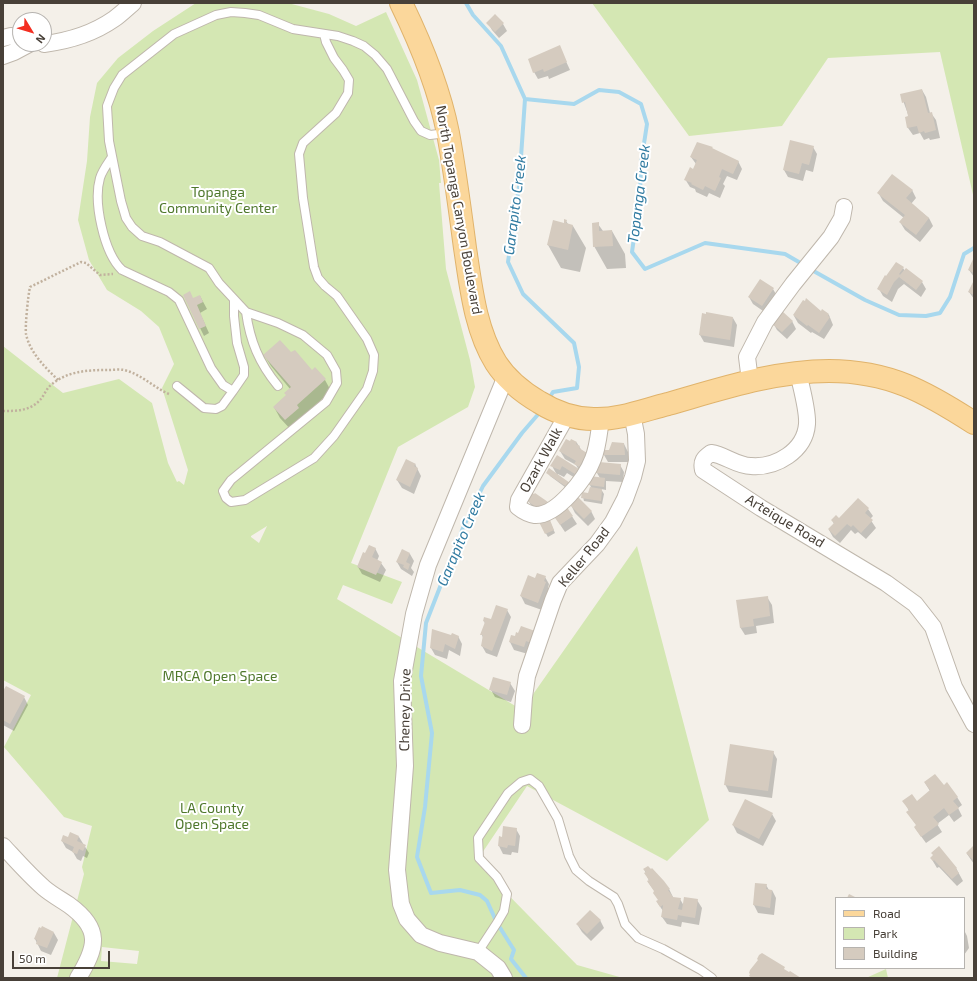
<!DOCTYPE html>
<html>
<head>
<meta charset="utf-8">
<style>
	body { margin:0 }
	#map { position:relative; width:977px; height:981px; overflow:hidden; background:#f4f0e9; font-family:"Exo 2",sans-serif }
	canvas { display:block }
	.frame { position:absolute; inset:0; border:4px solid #484038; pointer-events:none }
	.legend { position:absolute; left:835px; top:897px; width:130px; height:72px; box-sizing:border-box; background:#fff; border:1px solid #b6b3af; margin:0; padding:5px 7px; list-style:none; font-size:12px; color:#484038 }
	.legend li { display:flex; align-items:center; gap:8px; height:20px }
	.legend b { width:20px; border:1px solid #b6b3af }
	.north { position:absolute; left:12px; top:12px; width:40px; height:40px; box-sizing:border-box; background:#fff; border:1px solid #b6b3af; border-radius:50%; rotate:128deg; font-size:11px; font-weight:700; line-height:16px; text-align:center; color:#484038 }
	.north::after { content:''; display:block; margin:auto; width:14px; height:18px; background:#f32e21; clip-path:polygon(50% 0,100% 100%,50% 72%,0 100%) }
	.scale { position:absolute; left:12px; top:951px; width:98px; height:18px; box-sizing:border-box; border:2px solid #484038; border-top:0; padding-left:5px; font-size:12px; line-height:14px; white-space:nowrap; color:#484038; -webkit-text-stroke:3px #fff; paint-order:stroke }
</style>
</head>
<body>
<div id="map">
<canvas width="977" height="981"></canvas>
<div class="frame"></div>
<ul class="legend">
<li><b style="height:5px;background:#fbd79b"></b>Road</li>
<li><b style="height:11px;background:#d4e7b3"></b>Park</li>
<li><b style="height:11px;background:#d5cbbf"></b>Building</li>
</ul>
<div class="north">N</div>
<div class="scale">50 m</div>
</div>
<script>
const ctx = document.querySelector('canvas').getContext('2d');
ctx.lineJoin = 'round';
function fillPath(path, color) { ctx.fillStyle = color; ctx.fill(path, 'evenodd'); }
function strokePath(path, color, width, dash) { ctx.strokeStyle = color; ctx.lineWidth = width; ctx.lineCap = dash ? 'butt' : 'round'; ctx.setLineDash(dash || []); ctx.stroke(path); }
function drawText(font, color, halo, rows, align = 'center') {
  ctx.font = font + ' "Exo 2",sans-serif'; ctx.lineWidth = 4; ctx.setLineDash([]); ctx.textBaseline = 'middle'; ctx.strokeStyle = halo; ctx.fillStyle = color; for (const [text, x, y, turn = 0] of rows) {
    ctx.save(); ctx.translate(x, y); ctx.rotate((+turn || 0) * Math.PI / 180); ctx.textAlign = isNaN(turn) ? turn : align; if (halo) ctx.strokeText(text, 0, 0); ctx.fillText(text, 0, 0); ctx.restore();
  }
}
const green = new Path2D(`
	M196,3H288L329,14L356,26L386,12L417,80L439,160L441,183H439L446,269L470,360L475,387L468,407L398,447L351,563L402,582L392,604L343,585L337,599L522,710L637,546L709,820L667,861L527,786L476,862L577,965L623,978H57L84,874L82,867L92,826L64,817L4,747L31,695L3,680V346L63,393L119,379L152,403L168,463L177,482L179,481L184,485L188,470L162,388L174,364L159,327L141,311L107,290L89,260L78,220L87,161L90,117L97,83L118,58L153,31ZM267,526L259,543L251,537V536ZM102,947L139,951L137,964L101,961Z
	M592,3H974V199L940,52L828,58L782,126L689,136Z
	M886,969L888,978H866Z`);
const shadow = new Path2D(`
	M488,23L503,24L507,31L499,38L492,30Z
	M559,46L570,70L549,79L548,76L538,79L534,72Z
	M922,90L926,97L930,113H931L936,120L940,138L930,140L929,138L924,140L920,133L913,135L908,128L906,118L909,117L901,95Z
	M698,143L712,148L713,150L738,161L742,169L737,180L727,176L723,184L725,186L720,198L709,193L707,197L696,192L695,189L690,187L685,179L694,170L696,164L691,157Z
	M813,147L817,154L813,172L806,170L803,181L788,177L784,170Z
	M912,190L916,198L911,204L929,218L933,226L920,242L905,230L900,222L904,218L883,201L879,194Z
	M566,221L568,224L573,226L586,248L580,272L561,268L548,245Z
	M598,224L603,231H612L625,254L626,268L607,269L594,246Z
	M974,260V277L969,270Z
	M903,268L905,271L922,282L926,289L921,297L904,284L898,289L892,302L883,296L879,289Z
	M974,282V299L969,292Z
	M773,289L777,296L766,313L753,304L749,297Z
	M200,296L207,309L200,313L209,333L204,336L200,328L193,299Z
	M821,312L829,315L833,325L824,339L812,332L811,333L798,323L794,316Z
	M733,318L737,325L734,347L704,342L700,335Z
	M792,321L796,329L787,339L777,330L773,323Z
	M291,354L312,371L325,380L331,391L303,416L292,431L280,418L274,407L287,395L290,389L271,366L264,355Z
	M572,440L577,443L582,451L586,453L590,461L580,481L567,473L564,477L558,474V475L569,490L550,476L548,473L557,475L552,466L558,457L579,470L576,465L565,459L560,451Z
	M624,444L628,452V462H608L604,455Z
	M415,464L421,476L414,494L402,488L397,480Z
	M620,465L624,472L623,482L606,481V490L601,489L604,494L602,504L584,501L583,497L589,494L592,489L590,485L600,478L597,473Z
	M535,494L548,503L549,512L532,507L528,500Z
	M858,499L868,509L873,516L870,519L876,528L866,539L858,532L855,534L851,530L840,543L833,537L829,530L834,524L832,520L839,519Z
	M571,505L591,511L595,519L588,526L575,513Z
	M566,507L577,524L565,532L559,523Z
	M540,523L551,524L555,533L548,537Z
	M375,548L379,556L377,561L381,563L386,570L380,582L362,574L358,567L366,554Z
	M402,550L410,554L414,561L411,568L414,572L412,576L401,569L397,562Z
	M545,577L549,584L548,588L550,590L542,610L525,604L521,596L536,579Z
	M767,597L772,605L774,623L756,626L757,633L745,635L740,627Z
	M507,610L511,617L497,657L486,653L482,646L483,638L482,635L485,624L484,621L492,620Z
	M538,632L528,654L514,650L510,642L516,638Z
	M452,636H458L462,644L460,656L449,650L447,659L435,655L431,648Z
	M510,683L515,691L511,702L495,697L491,690Z
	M3,693L24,697L28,705L14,731L3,725Z
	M773,752L777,759L772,798L729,792L725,784Z
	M925,783L944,786L957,797L962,805L958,808L962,816L954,822L949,815L937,824L942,832L926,843L915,828L917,826L907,812L909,811L904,801L917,802L930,791Z
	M746,800L772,814L776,821L763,846L737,833L733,825Z
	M516,829L520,836L518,853L512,852L511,855L503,854L499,846L503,838Z
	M79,837L89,853L87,858L83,856L81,861L77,859L73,852L66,848L62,841Z
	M974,847V864L967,854Z
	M931,858L956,868L963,881L957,886L939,867L937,868Z
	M644,869L669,889L673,897L672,898L680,899L684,906L697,900L702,908L699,925L682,922L681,927L667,924L662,917L663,911L657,902L659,901L655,892L648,882L649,881Z
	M766,885L769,890H772L776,898L774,915L758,913L754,905Z
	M600,920L604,928L591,941L582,932L577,924Z
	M42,928L54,933L58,940L51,955L41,951L35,939Z
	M964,930L967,936L969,948L964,955Z`);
const stream = new Path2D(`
	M466,3L473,15L501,46L525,99L574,104L599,90L619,92L641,104L647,124L641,163L640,196L632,252L645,269L705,243L785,254L804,265
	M525,99L519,186L508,262L523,294L574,343L579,367L577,388L553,392L548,400
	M810,269L865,300L899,315L926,316L940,313L950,297L964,254L974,248
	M526,978L511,959L514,950L497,923L487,901L480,895L460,890L431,893L417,857L425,807L432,733L421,676L426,623L463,528L483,486L522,433L541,411`);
const building = new Path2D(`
	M495,14L504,23L495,32L486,23Z
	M560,45L567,62L544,72L543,69L533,73L528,59Z
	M922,89L928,113L932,112L936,130L925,133L924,131L919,133L917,126L907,128L905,117L908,116L905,102L902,103L900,94Z
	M790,140L814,146L809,165L802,163L799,174L783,170Z
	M697,142L713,147L712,148L739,161L733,174L722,169L719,177L721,178L715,191L705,186L703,190L691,184L692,183L684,180L690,167L693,169L697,160L690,157Z
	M892,174L913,190L906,198L929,218L916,235L899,222L905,215L877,193Z
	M564,219L567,220L566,223L573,225L568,250L547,245L553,220L564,223Z
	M599,222V231L612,230L613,246L593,247L592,223Z
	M974,257V273L968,270Z
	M896,262L904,267L899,274L900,275L906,268L923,281L916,290L899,277L894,282L887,295L877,289L885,275L886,276Z
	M760,279L774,288L762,306L748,297Z
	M974,280V295L968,292Z
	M190,291L193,298L200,295L203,302L197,305L206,326L199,329L183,295Z
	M806,298L821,311L822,309L829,314L828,316L830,317L819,333L808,325L807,326L793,315L803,300L805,301Z
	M782,311L793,321L782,332L771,323Z
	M706,312L733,317L730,340L699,335L702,313L706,314Z
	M280,340L291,352L295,350L312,370L315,367L326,379L297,405L299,408L285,420L273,407L286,395L284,393L291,387L263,355Z
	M566,439L570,441L571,439L577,442L576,444L580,446L579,448L587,453L579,467L574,464L576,461L559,451Z
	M612,442L624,443L625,455H603V450H609Z
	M557,455L579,469L575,474L562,466L560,470L550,466Z
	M406,459L416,464L414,466L418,468L410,487L396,480Z
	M599,462L621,464L620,475L596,473L597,465Z
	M549,468L570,483L567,487L546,473Z
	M590,476L605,478L604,487L589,485Z
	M590,487L602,489L601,501L581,498L582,492L588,493Z
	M532,493L534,494L535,493L548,502L539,509L526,500Z
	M577,496L592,511L584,519L570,505Z
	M858,498L869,508L865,513L873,520L861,533L853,525L851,527L847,524L835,536L828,529L834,523L831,520L836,515L839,518Z
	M566,506L573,516L560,525L553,515Z
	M543,520L544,522L550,520L554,530L545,534L539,522Z
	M369,545L376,548L372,557L382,562L376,575L357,567L363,552L365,553Z
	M402,549L410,553L406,562L410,564L408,570L403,567L404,565L396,562Z
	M537,573L546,576L544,581L546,582L538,603L520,596L528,575L535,578Z
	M768,596L770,616L753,619L754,626L740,628L736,600Z
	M496,605L508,609L492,651L481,646L483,635H480L485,622L483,621L484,617L491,619Z
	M521,626L538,632L534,644L526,641L524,647L509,642L511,635L515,636L516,632L518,633Z
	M432,629L451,635L452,633L459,636L455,649L445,644L443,652L430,648Z
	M493,677L511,682L507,695L489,690Z
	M6,686L25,696L10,724L3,720V691Z
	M730,744L774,751L768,791L724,785Z
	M935,774L944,785L947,782L958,797L953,801L959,808L949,815L944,808L933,817L939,824L921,837L914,827L916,825L906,812L909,810L902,801L912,794L917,801L930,790L924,782Z
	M745,799L773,813L759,839L732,825Z
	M503,826L517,828L515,846L508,845L507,848L498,846L499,836L502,837Z
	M70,832L79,836L77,841L86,845L83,851L79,849L77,854L72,852L74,847L61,841L63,835L68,837Z
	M974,845V861L966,853Z
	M939,846L957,868L956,869L959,873L952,879L934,860L933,861L930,858L933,855L931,853Z
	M648,866L651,869L652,868L664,881L670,889L668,890L673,897L681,898L678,909L682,910L684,897L698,899L695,918L678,915L677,920L661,917L663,906V905L660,907L656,901L658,900L653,893L654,891L647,881L649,880L644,873L646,872L643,869Z
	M755,883L767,884L766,889L772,890L770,908L753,905Z
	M849,894L857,898H847Z
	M590,910L601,920L587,934L576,924Z
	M42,926L54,932L47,948L36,944L37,940L34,939L39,927L41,928Z
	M762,953L785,967L784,969L789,972L790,971L801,978H752L749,976L750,974L749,973L750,970L758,960L757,959L759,955Z`);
const path = new Path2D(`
	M58,380C45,367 30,353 26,334C25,326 28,296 30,287L81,262L86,263L100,275L113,274
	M3,411C17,411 30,411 40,400C44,396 46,389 51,385C67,371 88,370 108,370C113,370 119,369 124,370C141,374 153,387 169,394`);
const service = new Path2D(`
	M324,34L326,42L334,58L343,70L349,80L348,93L336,113L303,143L299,154L303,198L314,267L318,278L325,286L337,296L367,339L374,355L373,371L367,389L334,436L314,458L245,500L231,502L226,498L223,491L231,480L326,402L337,383L336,371L327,355L303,335L278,323L246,312L219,283L209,268L160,242L142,236L132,227L126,218L121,201L109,141L107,106L114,88L122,75L174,34L216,15L231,12L245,13L259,15L293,29L338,36L353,41L364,46L375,55L387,69L414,121L421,131L430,135L447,133
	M112,157C108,163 102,171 100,178C93,202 104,253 122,270L169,292L179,300L211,368L223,385L233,391
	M246,312C250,341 259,363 278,386
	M177,386L204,408L216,409L222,406L233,391L244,375V367L237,343L234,316V300
	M478,952L497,923L504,911L507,894L497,877L479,858L478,838L508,793L521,782L530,779L539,786L558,819L569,856L576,870L589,881L614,897L618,904L625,924L638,938L663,949L701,970L712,978`);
const minor = new Path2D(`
	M3,38L11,36L20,40
	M44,44C68,41 94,33 114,19C121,14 127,8 133,3
	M3,56L14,52L29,44
	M798,372C801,387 808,410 807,424C805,451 776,468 751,466C737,466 725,455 711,453C704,458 701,461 703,470L761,508L886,583L915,604L933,627L954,687L974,724
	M750,381L747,357L765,322L793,284L831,237L842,218L844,207
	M567,415L519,500L518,507C523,511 528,514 535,515C557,516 586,478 593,459C598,447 599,432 601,419
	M522,725L524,697L527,676L553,600L560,583L597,544L613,522L625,499L633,477L637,461L636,434L632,414
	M3,846C16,860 29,875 44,888C51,894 60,899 69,905C102,929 97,947 78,978
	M504,978L498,968L478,952L440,943L421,935L407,919L401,904L397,870L405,766L402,681L414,614L428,565L506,376`);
const primary = new Path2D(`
	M401,3C421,44 439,88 448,133C455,171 460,210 465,248C471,287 475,329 496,363C507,380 522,392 539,402C555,412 574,419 594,419C619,420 644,410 668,404C721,389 774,371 829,371C889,371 926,392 974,423`);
const parkNames = [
	["Topanga",218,192],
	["Community Center",218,208],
	["MRCA Open Space",220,676],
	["LA County",212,808],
	["Open Space",212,824]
];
const streetNames = [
	["North Topanga Canyon Boulevard",459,210,80],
	["Ozark Walk",541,460,-61],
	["Arteique Road",785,521,31],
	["Keller Road",584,557,-51],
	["Cheney Drive",405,710,-89]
];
const waterNames = [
	["Topanga Creek",639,194,-83],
	["Garapito Creek",515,205,-83],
	["Garapito Creek",461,539,-67]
];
fillPath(green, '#d4e7b3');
fillPath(shadow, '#0003');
strokePath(stream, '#a8d8ee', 4);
fillPath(building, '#d5cbbf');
strokePath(service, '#bfb7ac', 10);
strokePath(minor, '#bfb7ac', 18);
strokePath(primary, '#e0b36b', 24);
strokePath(path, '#c1b19e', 2.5, [2, 2]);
strokePath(service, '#fff', 8);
strokePath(minor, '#fff', 16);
strokePath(primary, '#fbd79b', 22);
drawText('14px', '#4f782c', '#fff', parkNames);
drawText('14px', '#484038', '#fff', streetNames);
drawText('italic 15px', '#307ba1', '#fff', waterNames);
</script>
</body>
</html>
